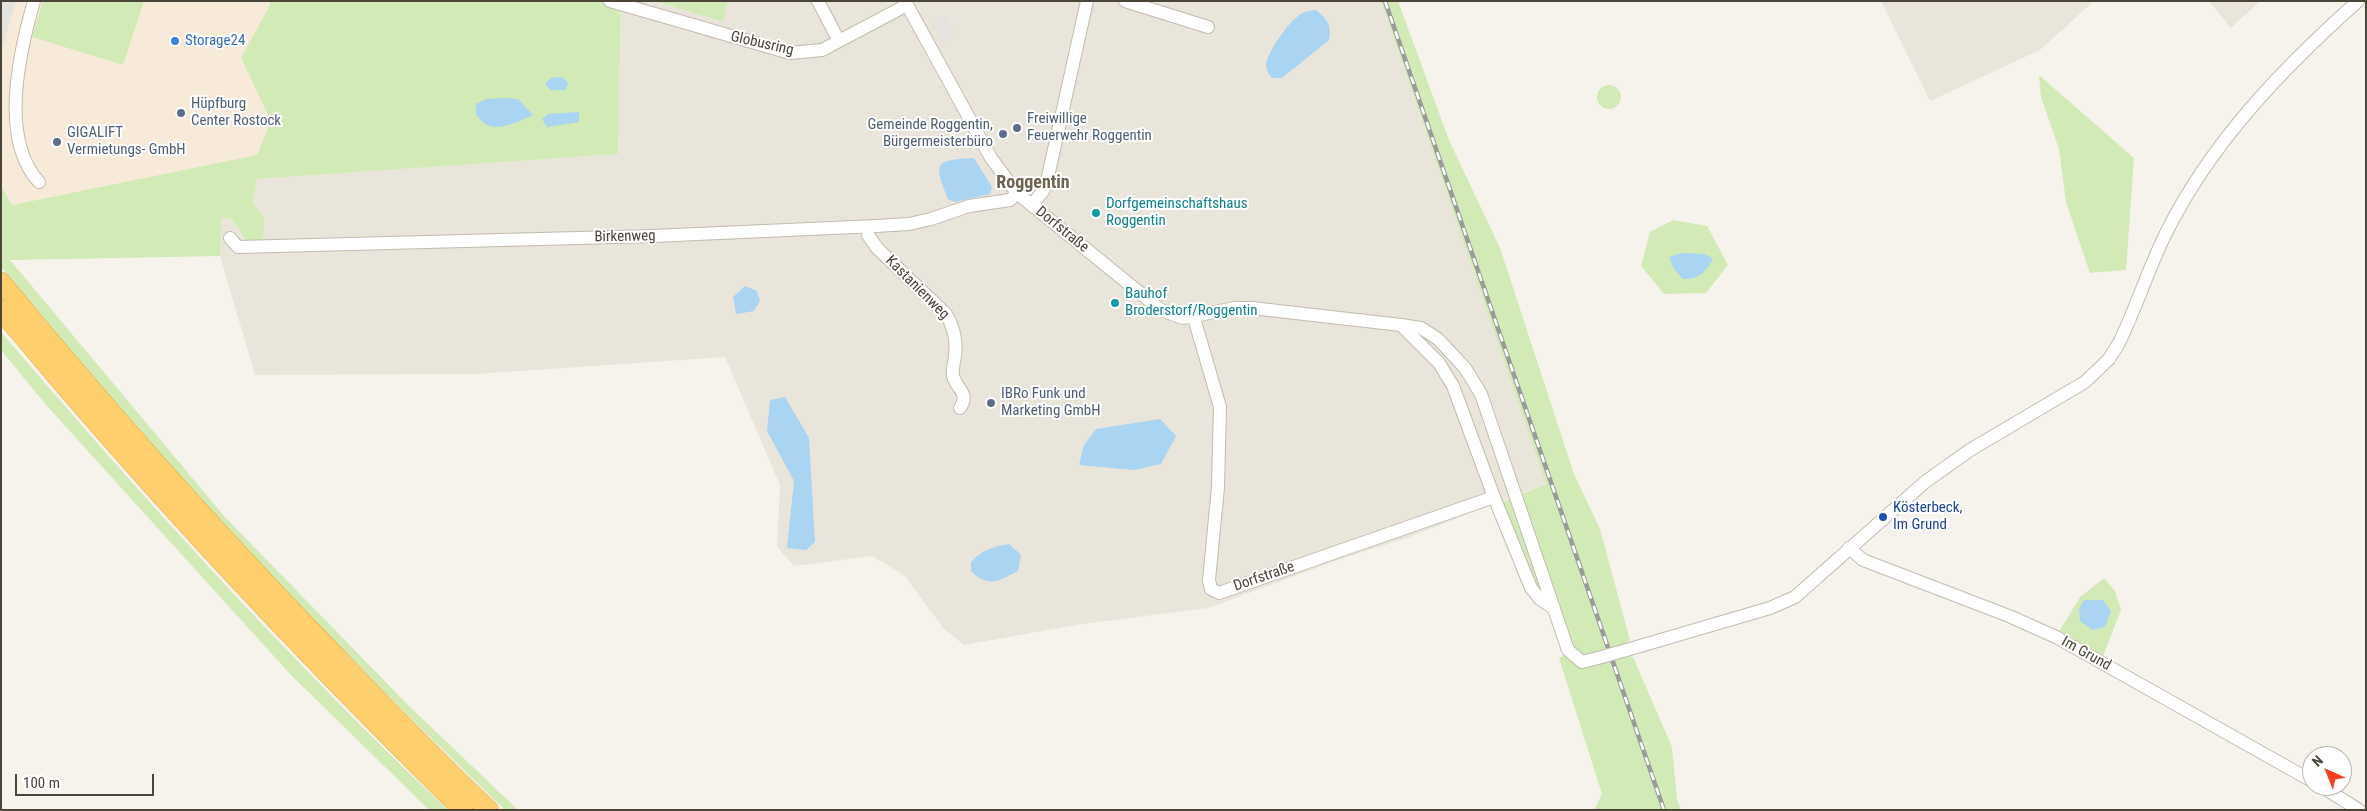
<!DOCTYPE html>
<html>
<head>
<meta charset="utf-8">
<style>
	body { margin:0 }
	#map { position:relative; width:2367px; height:811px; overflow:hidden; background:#f6f3ec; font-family:"Roboto Condensed",sans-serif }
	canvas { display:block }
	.frame { position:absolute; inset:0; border:2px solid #4b4439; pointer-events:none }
	.north { position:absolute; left:2302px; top:746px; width:50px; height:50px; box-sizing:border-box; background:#fff; border:1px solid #b7b4b0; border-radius:50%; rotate:316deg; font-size:14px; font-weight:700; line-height:20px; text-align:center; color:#4b4439 }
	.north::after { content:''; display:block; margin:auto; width:18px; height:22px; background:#fc3f1d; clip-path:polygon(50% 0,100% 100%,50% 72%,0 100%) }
	.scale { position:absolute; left:15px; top:774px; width:139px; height:22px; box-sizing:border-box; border:2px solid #4b4439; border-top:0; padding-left:6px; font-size:15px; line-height:18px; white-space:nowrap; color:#4b4439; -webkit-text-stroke:4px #fff; paint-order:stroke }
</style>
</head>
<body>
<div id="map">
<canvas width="2367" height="811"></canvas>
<div class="frame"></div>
<div class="north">N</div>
<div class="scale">100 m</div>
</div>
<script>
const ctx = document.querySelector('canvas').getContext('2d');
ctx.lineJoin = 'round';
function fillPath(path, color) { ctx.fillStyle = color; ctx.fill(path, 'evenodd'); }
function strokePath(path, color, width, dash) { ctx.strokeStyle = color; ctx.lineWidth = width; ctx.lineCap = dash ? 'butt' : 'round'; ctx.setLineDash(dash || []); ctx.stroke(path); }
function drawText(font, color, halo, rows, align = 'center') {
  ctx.font = font + ' "Roboto Condensed",sans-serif'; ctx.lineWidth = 4; ctx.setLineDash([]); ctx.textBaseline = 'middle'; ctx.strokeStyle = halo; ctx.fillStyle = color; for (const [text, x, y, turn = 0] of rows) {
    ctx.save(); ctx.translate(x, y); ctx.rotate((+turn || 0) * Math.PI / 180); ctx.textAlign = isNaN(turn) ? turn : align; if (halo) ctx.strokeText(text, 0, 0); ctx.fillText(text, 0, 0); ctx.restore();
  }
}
const residential = new Path2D(`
	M621,1H655L723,22L728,1H1381L1546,484L1407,538L1338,560L1208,608L1082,624L964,645L944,629L904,575L872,556L794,566L777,547L780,485L725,357L476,374L255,375L220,256V218H228L240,230L246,241L264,217L253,203L257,179L618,154Z
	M1881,1H2094L2040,50L1930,101Z
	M2209,1H2260L2231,28Z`);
const commercial = new Path2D(`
	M1,1H270V5L241,58L271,121L257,155L12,205L1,186Z`);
const green = new Path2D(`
	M43,1H144L123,65L32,37Z
	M270,1H621L618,154L257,179L253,203L264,217L263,241H246L240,230L229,218H221L220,256L10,260L224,516L408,705L518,810H505C382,692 263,571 150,444C99,386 50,326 1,267V186L12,205L257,155L271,121L241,58L270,5Z
	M655,1H728L723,22Z
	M1381,1H1398L1449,140L1500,248L1574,474L1600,529L1630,640L1622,647L1624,655L1633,657L1672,747L1677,800L1681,810H1594L1602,794L1559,658L1574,649L1540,596L1498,504L1546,484Z
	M2039,75L2134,158L2126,270L2090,273L2066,202L2059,149L2041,97Z
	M1597 97a12 12 0 1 1 24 0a12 12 0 1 1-24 0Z
	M1673,220L1707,226L1728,265L1706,293L1664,294L1641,266L1650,232Z
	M1,332C143,498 289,660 448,810H429L290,674L47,406L1,350Z
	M2104,578L2115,591L2121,610L2101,661L2057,635L2080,597Z`);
const parking = new Path2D(`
	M1,1H16L1,52Z
	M945,16L956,35L942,43L931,24Z`);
const water = new Path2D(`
	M1316,10C1327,19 1332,25 1329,40L1282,78H1272C1269,74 1266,71 1266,65C1267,52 1290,20 1301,14C1305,11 1311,11 1316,10Z
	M562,77L568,83L566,90H550L545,83L551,78Z
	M503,98L518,99L533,115C520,121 499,132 485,124C482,122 479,117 476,115V104L487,99Z
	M579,112V122L547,127L542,119L548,114Z
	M974,158L992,187L990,194L954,202L948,199C934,163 933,160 974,158Z
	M1682,253L1705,254L1713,259C1705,273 1699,279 1683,279L1674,269L1669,257Z
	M745,286L757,291L760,301L754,311L736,314L733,297Z
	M785,397L809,438L815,542L806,550L787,548L794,481L767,431L770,400Z
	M1160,419L1176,436L1161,464L1134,470L1079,465L1084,445L1096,429Z
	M1009,544L1021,555L1018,571C1000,580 988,589 971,571V562C981,551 993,546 1009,544Z
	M2084,600H2103L2111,611L2105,627L2092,630L2080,621L2079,609Z`);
const minor = new Path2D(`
	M34,1C18,57 0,140 39,182
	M610,1L790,53L822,50L907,5
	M818,1L839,41
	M905,1L991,158L1017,193L1161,310L1183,318L1235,308H1252L1401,325L1421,328L1438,339L1465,368L1481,394L1568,650L1582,662L1598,658
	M1125,1L1208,27
	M1032,205L1043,191L1047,181L1087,1
	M868,227V235L877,248L946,314C954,327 957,340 955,356C954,363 952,369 953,376C957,390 970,393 960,408
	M230,238L238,247L653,236L876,226L909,224L931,219L969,206L1010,200L1017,193
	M1194,318L1220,407L1218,487L1209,580L1211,589L1219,593L1494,497
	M1401,325L1439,363L1453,386L1494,497L1531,588L1540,599L1552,607
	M1849,548L1863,560L2009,616L2056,637L2312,781
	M1623,651L1770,608L1795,597L1925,482L1970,450L2085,382L2109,359L2119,343C2136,308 2148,270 2165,235C2211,142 2282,69 2358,1
	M2321,786L2359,810`);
const highway = new Path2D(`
	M1,282C103,406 209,525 321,641C376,698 431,756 489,810
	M1,310C147,487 300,650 463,810`);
const rail = new Path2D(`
	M1385,1L1664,810`);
const minorBridge = new Path2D(`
	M1598,658L1623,651`);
const markers = [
	[175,41,5,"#3f7fe0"],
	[181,113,5,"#5c6f8a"],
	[1017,128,5,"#5c6f8a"],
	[1003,134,5,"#5c6f8a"],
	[57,142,5,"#5c6f8a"],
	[1096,213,5,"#0f9aa8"],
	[1115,303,5,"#0f9aa8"],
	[991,403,5,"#5c6f8a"],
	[1883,517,5,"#1a4fb4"]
];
const shopNames = [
	["Storage24",185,41]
];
const streetNames = [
	["Globusring",762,44,13],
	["Dorfstraße",1062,230,39],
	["Birkenweg",625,237,-1],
	["Kastanienweg",917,288,45],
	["Dorfstraße",1264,577,-19],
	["Im Grund",2086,654,29]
];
const serviceNames = [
	["Hüpfburg",191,104],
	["Center Rostock",191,121],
	["Freiwillige",1027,119],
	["Feuerwehr Roggentin",1027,136],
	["Gemeinde Roggentin,",993,125,"right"],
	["Bürgermeisterbüro",993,142,"right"],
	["GIGALIFT",67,133],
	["Vermietungs- GmbH",67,150],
	["IBRo Funk und",1001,394],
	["Marketing GmbH",1001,411]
];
const cultureNames = [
	["Dorfgemeinschaftshaus",1106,204],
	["Roggentin",1106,221],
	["Bauhof",1125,294],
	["Broderstorf/Roggentin",1125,311]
];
const transitNames = [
	["Kösterbeck,",1893,508],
	["Im Grund",1893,525]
];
const quarterNames = [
	["Roggentin",1033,183]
];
fillPath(residential, '#eae5da');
fillPath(commercial, '#f7ead8');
fillPath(green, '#d2eab5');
fillPath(parking, '#e5e3e0');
fillPath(water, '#a9d4f2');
strokePath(minor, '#c2bbae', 14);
strokePath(highway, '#e0a43c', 20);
strokePath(minor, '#fff', 12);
strokePath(highway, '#ffcf6e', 19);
strokePath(rail, '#9a9a9a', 4.5);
strokePath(rail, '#fff', 2.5, [8]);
strokePath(minorBridge, '#c2bbae', 14, []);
strokePath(minorBridge, '#fff', 12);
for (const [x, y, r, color] of markers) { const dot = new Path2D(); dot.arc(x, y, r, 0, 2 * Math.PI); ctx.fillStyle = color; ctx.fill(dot); strokePath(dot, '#fff', 2); }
drawText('15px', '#366cbe', '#fff', shopNames, 'left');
drawText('15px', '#4b4439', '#fff', streetNames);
drawText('15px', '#4e5e75', '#fff', serviceNames, 'left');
drawText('15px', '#0d838f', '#fff', cultureNames, 'left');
drawText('15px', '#164399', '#fff', transitNames, 'left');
drawText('bold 18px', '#6e6250', '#fff', quarterNames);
</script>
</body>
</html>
